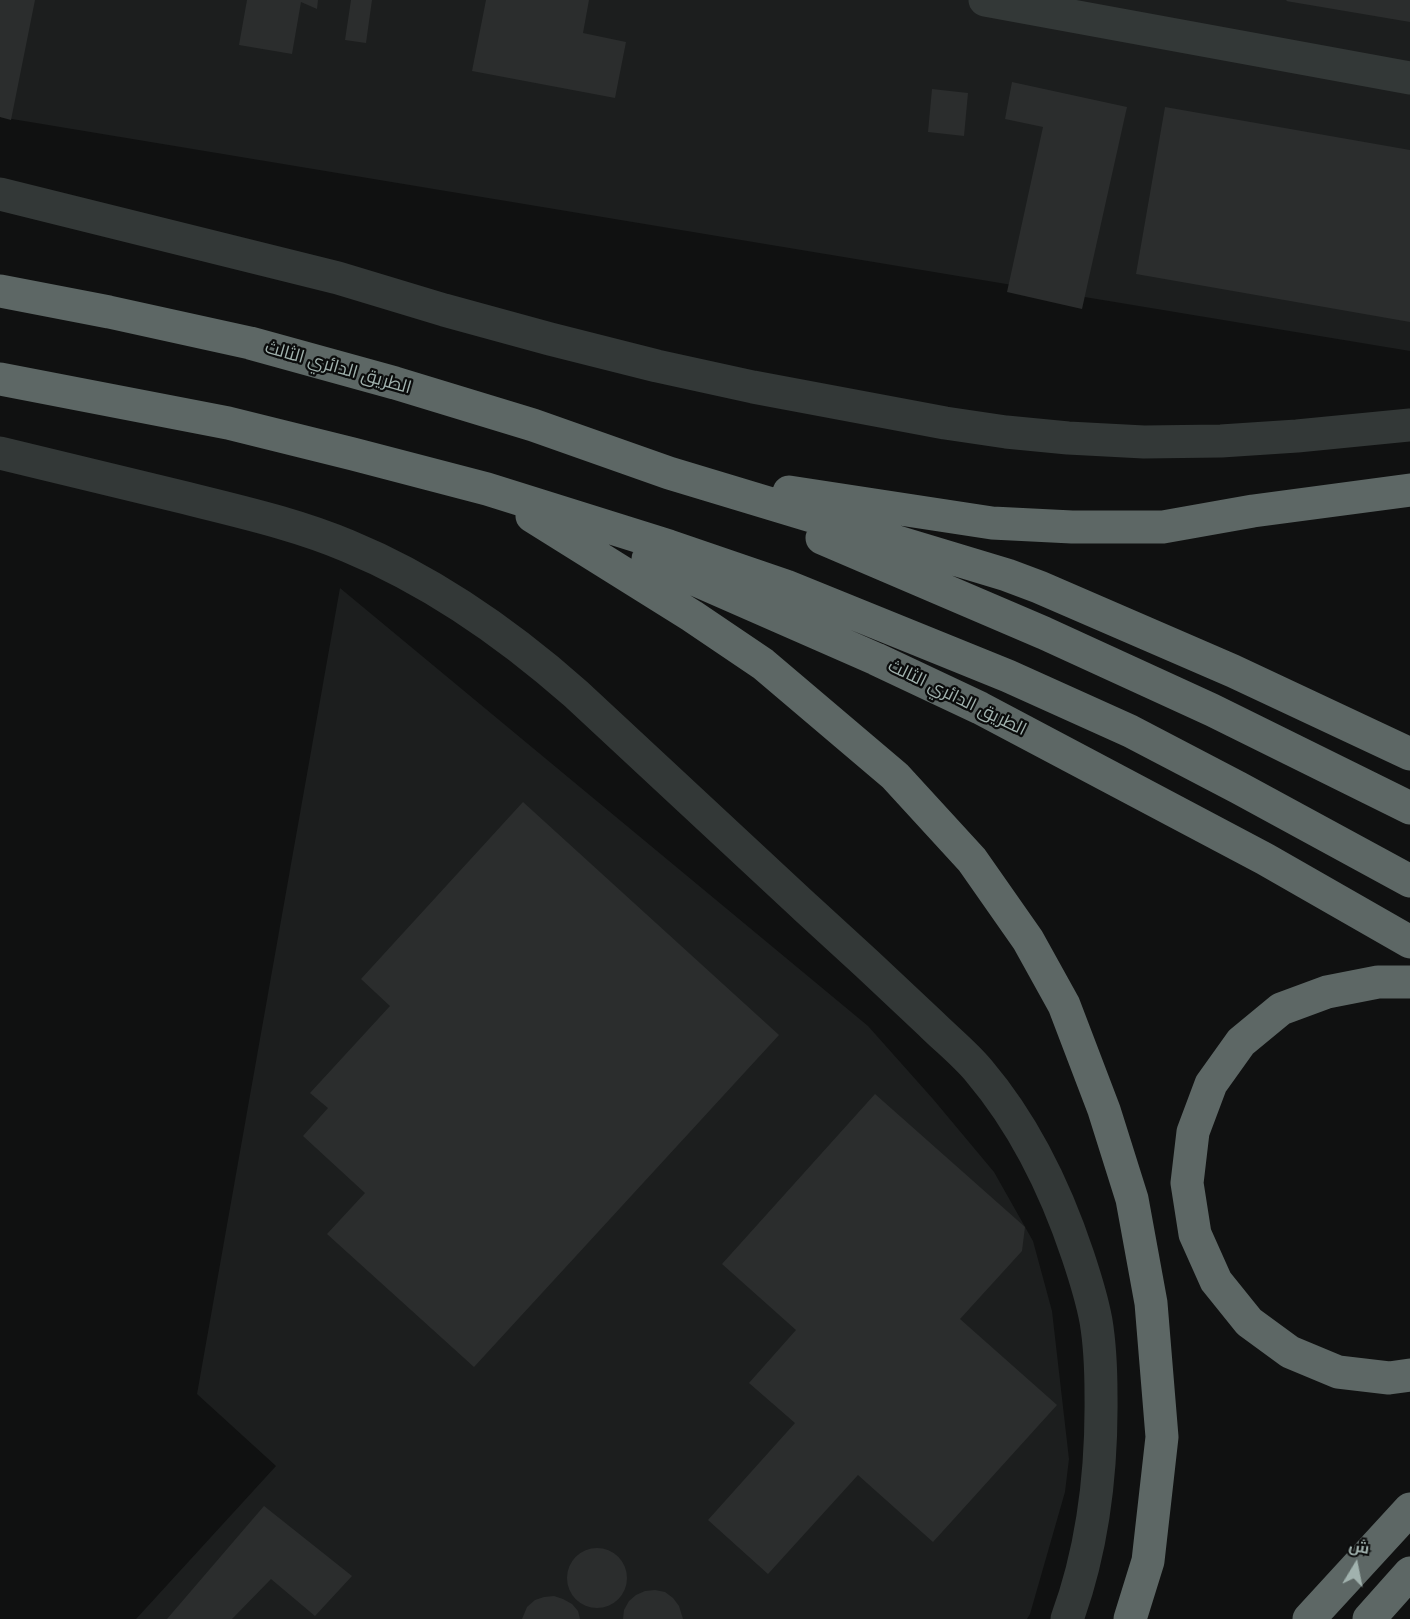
<!DOCTYPE html>
<html>
<head>
<meta charset="utf-8">
<style>
	body { margin:0 }
	#map { position:relative; width:1410px; height:1619px; overflow:hidden; background:#101111; font-family:"Fira Sans",Cairo,sans-serif }
	canvas { display:block }
	.north { position:absolute; left:1326px; top:1535px; width:60px; height:60px; -webkit-text-stroke:4px #0b0c0c; paint-order:stroke; rotate:10deg; font-size:16px; font-weight:700; line-height:24px; text-align:center; color:#a1b2ae }
	.north::after { content:''; display:block; margin:auto; width:21px; height:27px; background:#a1b2ae; clip-path:polygon(50% 0,100% 100%,50% 72%,0 100%) }
</style>
</head>
<body>
<div id="map">
<canvas width="1410" height="1619"></canvas>
<div class="north">ش</div>
</div>
<script>
const ctx = document.querySelector('canvas').getContext('2d');
ctx.lineJoin = 'round';
function fillPath(path, color) { ctx.fillStyle = color; ctx.fill(path, 'evenodd'); }
function strokePath(path, color, width, dash) { ctx.strokeStyle = color; ctx.lineWidth = width; ctx.lineCap = dash ? 'butt' : 'round'; ctx.setLineDash(dash || []); ctx.stroke(path); }
function drawText(font, color, halo, rows, align = 'center') {
  ctx.font = font + ' "Fira Sans",Cairo,sans-serif'; ctx.lineWidth = 4.5; ctx.setLineDash([]); ctx.textBaseline = 'middle'; ctx.strokeStyle = halo; ctx.fillStyle = color; for (const [text, x, y, turn = 0] of rows) {
    ctx.save(); ctx.translate(x, y); ctx.rotate((+turn || 0) * Math.PI / 180); ctx.textAlign = isNaN(turn) ? turn : align; if (halo) ctx.strokeText(text, 0, 0); ctx.fillText(text, 0, 0); ctx.restore();
  }
}
const built = new Path2D(`
	M0,0H1410V351L0,117Z
	M340,588L868,1026L933,1099L994,1172L1033,1241L1052,1311L1069,1459L1065,1492L1030,1614L1027,1619H136L276,1466L197,1394Z`);
const building = new Path2D(`
	M0,0H35L11,120L0,117Z
	M247,0H318L317,9L301,2L292,54L239,45Z
	M351,0H372L366,43L345,40Z
	M486,0H589L583,33L626,42L615,98L472,71Z
	M1287,0H1410V22L1286,1Z
	M1012,82L1127,107L1082,309L1007,292L1043,127L1005,119Z
	M932,89L968,93L964,136L928,132Z
	M1165,107L1410,150V322L1136,274Z
	M523,802L779,1035L474,1367L327,1234L365,1193L303,1136L328,1108L310,1093L390,1006L361,979Z
	M875,1094L1025,1227L1022,1251L960,1319L1057,1405L933,1542L858,1475L768,1574L708,1520L795,1423L749,1383L796,1330L722,1264Z
	M264,1506L352,1576L315,1616L271,1579L232,1619H167Z
	M567 1578a30 30 0 1 1 60 0a30 30 0 1 1-60 0Z
	M655,1590L665,1592L673,1598L679,1606L683,1619H623L624,1610L629,1601L636,1595L645,1591Z
	M554,1596L563,1599L572,1604L578,1611L580,1619H522L527,1607L535,1600L544,1597Z`);
const minor = new Path2D(`
	M985,0L1410,78
	M0,194L338,278L444,310L550,339L657,366L753,387L945,423L1006,432L1068,438L1144,442L1221,441L1297,436L1410,425
	M0,453C62,468 124,483 186,498C241,512 296,524 348,546C433,581 507,633 576,694C653,765 729,836 805,907C847,945 889,984 930,1023C946,1039 965,1054 979,1071C1024,1124 1056,1190 1078,1256C1085,1277 1092,1299 1096,1321C1100,1345 1101,1371 1101,1395C1102,1470 1093,1548 1067,1619`);
const highway = new Path2D(`
	M0,291L109,312L250,343L395,383L533,425L669,473L1007,575L1039,587L1233,671L1410,754
	M0,379L228,423L353,454L487,489L669,546L786,586L1008,676L1130,731L1239,788L1410,881
	M789,492L992,523L1072,527H1163L1253,511L1410,490
	M532,516L692,616L763,664L895,776L972,860L1028,940L1064,1005L1104,1110L1132,1199L1151,1303L1162,1437L1148,1561L1130,1619
	M822,538L1044,633L1212,710L1410,808
	M648,559L876,659L980,708L1265,859L1410,942
	M1410,982H1378L1327,992L1281,1009L1241,1042L1211,1084L1193,1132L1187,1183L1195,1234L1216,1281L1249,1322L1290,1352L1338,1372L1389,1378L1410,1375
	M1309,1619L1410,1509
	M1369,1619L1410,1573`);
const streetNames = [
	["الطريق الدائري الثالث",338,368,16],
	["الطريق الدائري الثالث",957,698,26]
];
fillPath(built, '#1c1e1e');
fillPath(building, '#2b2d2d');
strokePath(minor, '#333837', 33);
strokePath(highway, '#5d6765', 33);
drawText('18px', '#a1b2ae', '#0b0c0c', streetNames);
</script>
</body>
</html>
